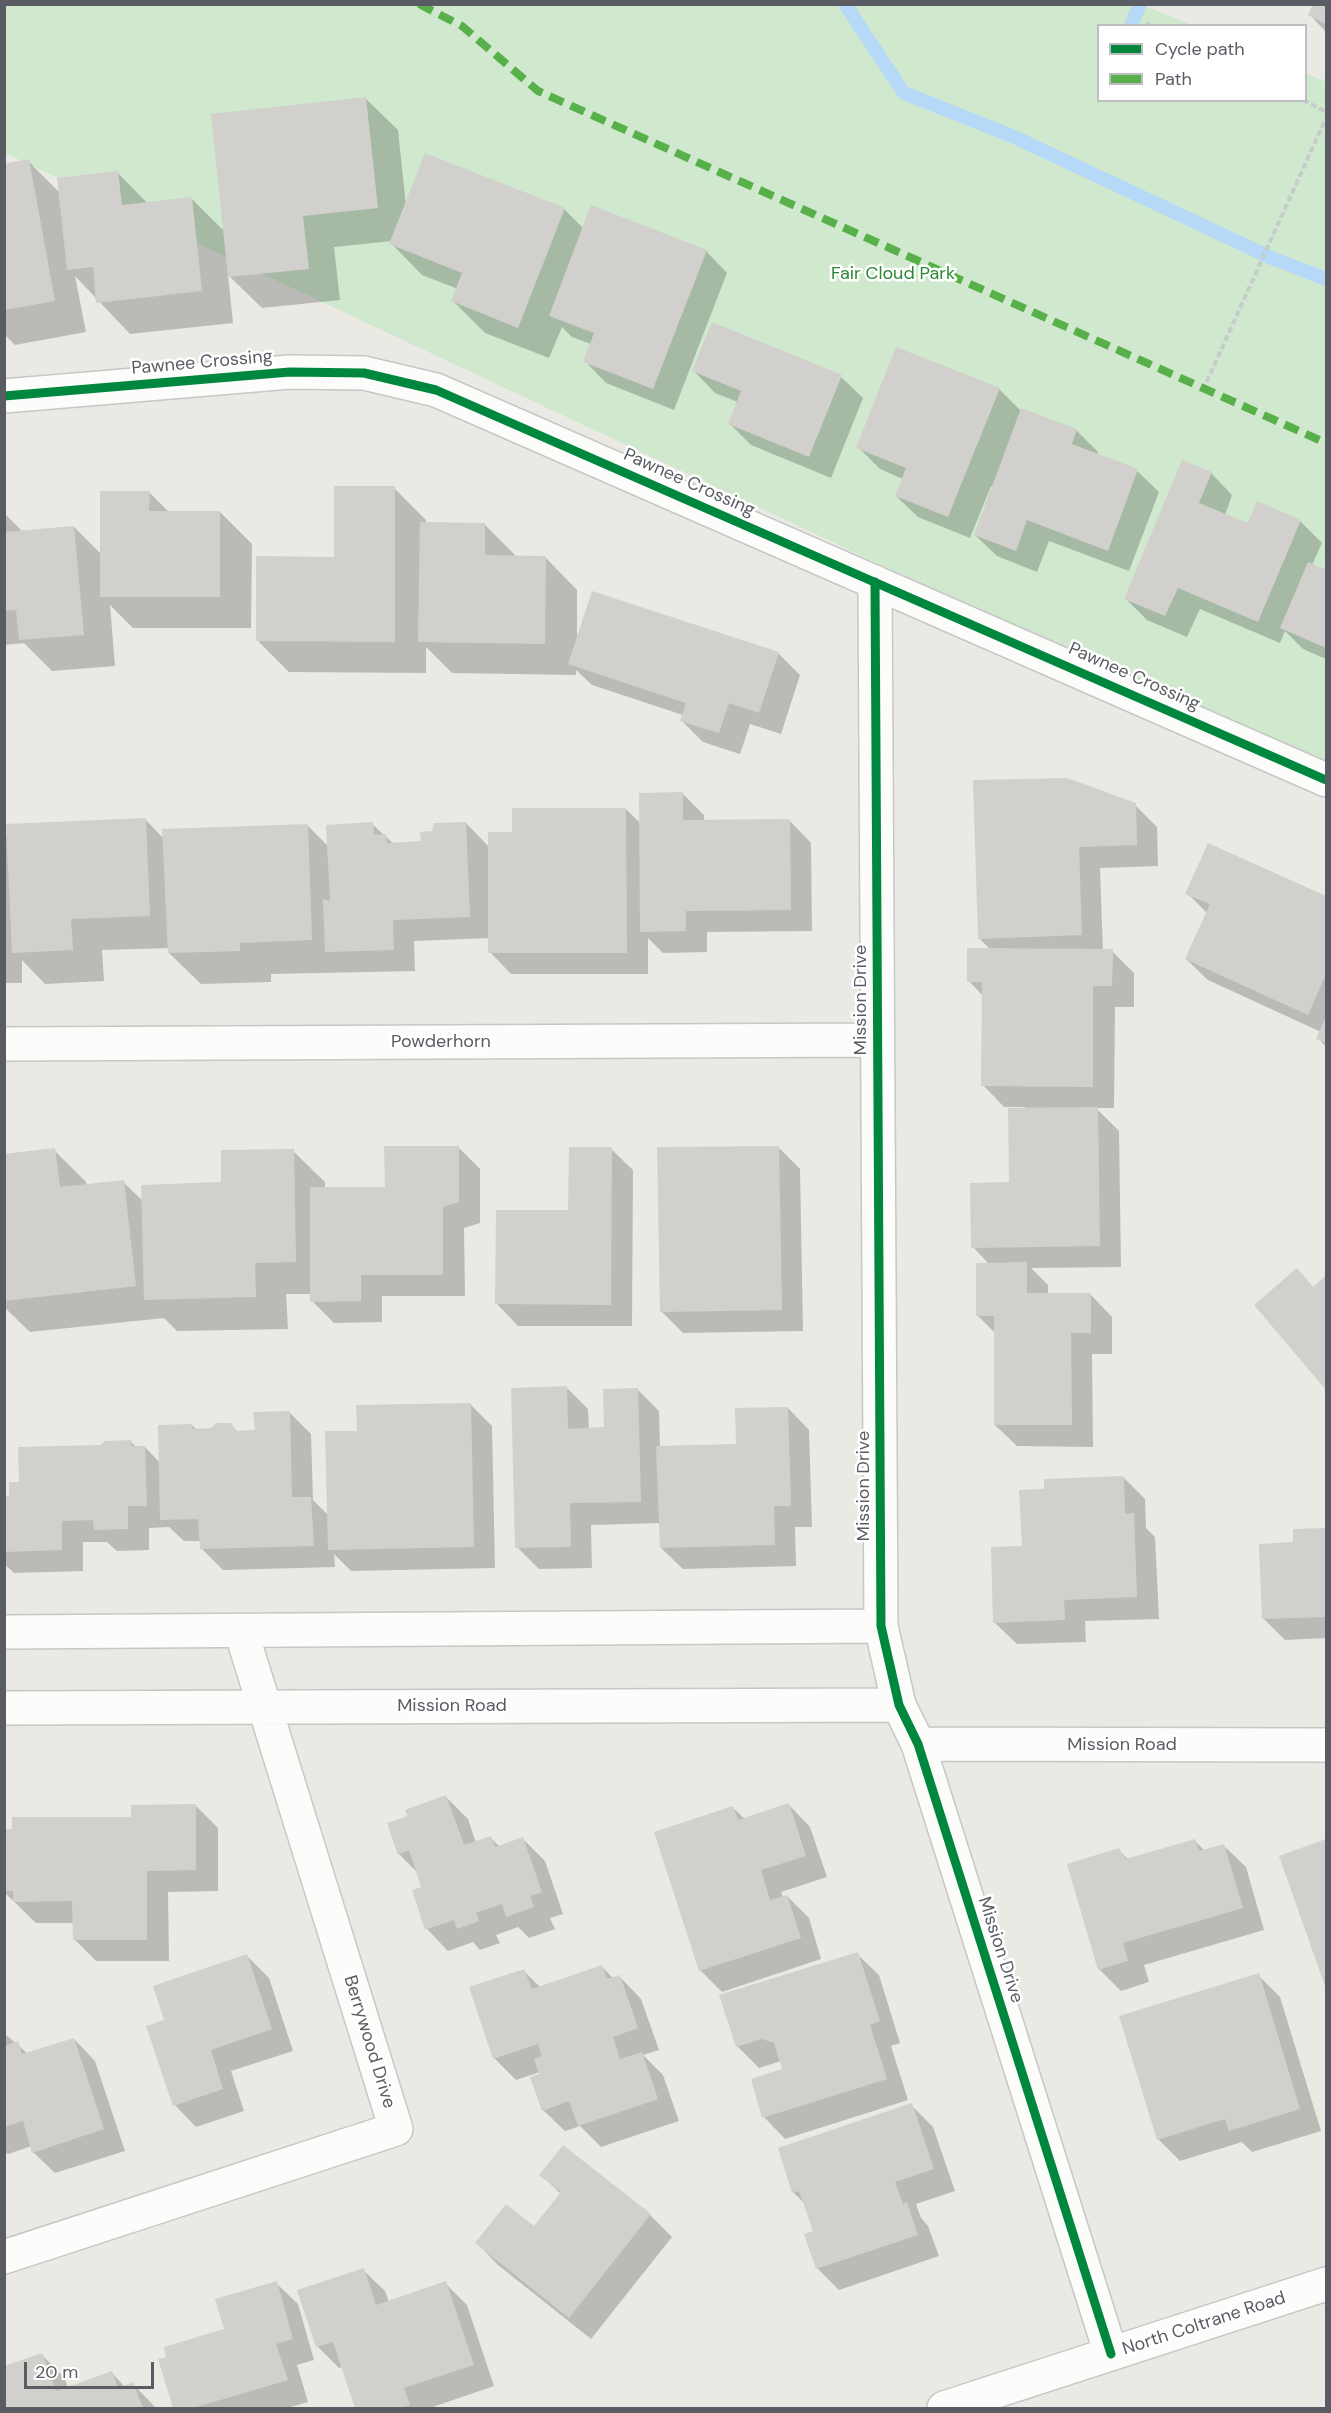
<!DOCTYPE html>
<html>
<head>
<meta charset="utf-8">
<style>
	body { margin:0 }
	#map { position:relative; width:1331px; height:2413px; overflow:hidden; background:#eae9e4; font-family:"DM Sans",sans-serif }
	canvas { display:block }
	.frame { position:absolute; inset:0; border:6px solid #595d63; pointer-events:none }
	.legend { position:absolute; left:1097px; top:24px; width:210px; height:78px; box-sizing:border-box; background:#fff; border:2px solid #bdbec1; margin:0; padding:8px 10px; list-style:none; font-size:18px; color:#595d63 }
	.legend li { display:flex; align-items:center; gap:12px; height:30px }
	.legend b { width:30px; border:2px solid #bdbec1 }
	.scale { position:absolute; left:24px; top:2362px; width:130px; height:27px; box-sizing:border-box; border:3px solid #595d63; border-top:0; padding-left:8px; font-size:18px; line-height:21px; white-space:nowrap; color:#595d63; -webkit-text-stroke:4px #fff; paint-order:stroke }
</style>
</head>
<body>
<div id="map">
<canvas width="1331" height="2413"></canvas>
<div class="frame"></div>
<ul class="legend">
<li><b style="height:8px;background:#00873e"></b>Cycle path</li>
<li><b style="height:8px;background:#58b04a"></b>Path</li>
</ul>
<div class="scale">20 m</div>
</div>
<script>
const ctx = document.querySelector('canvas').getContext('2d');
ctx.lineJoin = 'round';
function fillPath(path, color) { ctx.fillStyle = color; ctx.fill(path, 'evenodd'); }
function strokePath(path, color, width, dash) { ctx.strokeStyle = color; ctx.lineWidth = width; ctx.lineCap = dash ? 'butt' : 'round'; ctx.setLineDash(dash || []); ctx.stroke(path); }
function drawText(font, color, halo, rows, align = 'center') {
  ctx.font = font + ' "DM Sans",sans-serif'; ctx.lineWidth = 5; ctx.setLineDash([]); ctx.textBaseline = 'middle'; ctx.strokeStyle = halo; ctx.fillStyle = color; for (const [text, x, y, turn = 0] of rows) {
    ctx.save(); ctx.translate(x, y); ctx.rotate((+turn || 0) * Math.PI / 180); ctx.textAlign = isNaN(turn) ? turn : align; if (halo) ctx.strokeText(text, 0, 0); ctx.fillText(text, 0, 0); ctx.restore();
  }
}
const green = new Path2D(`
	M5,5H1142L1192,25L1098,26V100H1306V73L1326,82V774L5,153Z`);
const shadow = new Path2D(`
	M1314,4H1326V32L1310,15Z
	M366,99L398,130L406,206L564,209L584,229L706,251L727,273L674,410L606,383L585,361L591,344L572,337L562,327L549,358L485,333L453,301L458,289L422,275L391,243L392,241L334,247L340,300L262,308L228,275L233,323L130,334L75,276L86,332L15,345L4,334V165L28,161L60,193L117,172L148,204L192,199L225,232Z
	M694,371L841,377L863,398L831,478L751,445L730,424L738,402L715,393Z
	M999,389L1022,412L1076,430L1098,452L1097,455L1137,471L1159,492L1129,571L1049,541L1037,572L997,556L975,535L993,487L991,486L970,538L918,517L896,496L903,479L880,469L858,447Z
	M1211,473L1232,495L1225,515L1249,525L1300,521L1322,543L1312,565L1326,571V659L1303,649L1285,631L1280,643L1200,609L1187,637L1147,620L1126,599Z
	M394,488L426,520V524L485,525L517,557L546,558L577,590V641L778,653L800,675L781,734L750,724L740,754L703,742L681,720L683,715L592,685L576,670V675L452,673L426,647V673L289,672L257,640L335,559Z
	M149,492L169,512H220L252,544L251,628H133L110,605L115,666L52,671L24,643L4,645V513L23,532L74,527L102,555Z
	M974,782L1135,805L1157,827L1158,866L1100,868L1103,951H1112L1134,973V1007H1115L1114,1108H1096L1119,1131L1121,1267L1031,1268L1048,1285V1295H1091L1112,1317V1354H1092L1093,1447L1017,1446L995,1425L996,1334L977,1315L989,1264L973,1247L1011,1184L1025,1107H1004L983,1085V996L969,981L990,949L979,938Z
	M682,793L704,815V822L790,821L811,843L812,931L707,932V952L663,953L648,938V974H511L490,952V938L414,941L415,971L271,974V982L201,984L169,953V948L102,950L104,981L45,984L22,960V983H4V833L8,837L145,819L164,839L308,826L329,847L372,824L394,844L422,842L433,833L466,823L489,847L514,834L626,809L641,824Z
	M1209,845L1326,898V1047L1318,1038L1321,1032L1208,980L1186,959L1207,913L1187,893Z
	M458,1147L480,1169V1223L464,1228L465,1296H382V1322L334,1323L312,1301V1294H286L288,1329L177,1331L164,1318L30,1332L4,1307V1156L54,1150L86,1182L87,1185L123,1182L143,1201L223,1184L293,1151L325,1182V1189H386Z
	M778,1147L800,1169L803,1331L683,1333L661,1311Z
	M611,1149L633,1170L632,1326H518L497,1304L570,1212Z
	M1297,1270L1314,1288L1326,1277V1388L1256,1305Z
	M567,1388L588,1409L589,1429H606L637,1389L659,1411L660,1447L738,1445L788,1408L809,1430L812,1527H795L796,1566L683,1569L661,1548L660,1523L591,1525L592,1568L539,1569L517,1547Z
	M470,1404L492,1426L495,1568L351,1571L334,1554L335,1567L223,1570L201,1548V1541H184L169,1527L149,1528V1550L117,1551L107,1542H83V1571L14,1573L4,1564V1498H10L20,1484L102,1446L131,1442L137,1448L145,1447L160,1463L192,1425L197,1430L211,1429L230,1424L238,1432L256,1431L289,1412L311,1434L313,1500L329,1516L359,1432Z
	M1123,1477L1145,1499L1146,1528L1155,1537L1159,1619L1085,1621L1086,1642L1017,1644L995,1623L1046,1491Z
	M1326,1529V1638L1285,1640L1263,1618L1295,1544L1294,1530Z
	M446,1797L468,1819L476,1843L491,1838L500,1847L523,1839L545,1861L563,1914L550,1918L555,1929L529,1938L518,1927L496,1935L500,1943L480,1950L473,1942L448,1951L427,1929L423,1888L418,1873L399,1854L410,1817Z
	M789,1805L810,1827L827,1877L781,1892L783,1898L787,1896L809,1918L821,1959L722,1992L700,1970L733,1808L745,1819Z
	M196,1806L218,1828V1891L168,1892L169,1961H96L74,1939V1923H36L4,1892V1831L133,1818Z
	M1326,1840V1985L1280,1857Z
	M1195,1841L1205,1851L1224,1846L1246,1867L1264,1930L1144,1965L1149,1982L1121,1991L1099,1969L1119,1850L1129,1860Z
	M857,1954L879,1975L900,2043L891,2046L908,2100L785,2139L764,2117L784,2070L781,2061L759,2068L737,2046Z
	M247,1956L269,1978L293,2051L231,2071L244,2111L196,2127L175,2105L166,2021Z
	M602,1967L614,1979L620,1977L641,1999L659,2050L643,2055L663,2075L679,2121L601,2147L580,2126L565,2131L543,2110L540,2072L516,2080L494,2058L524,1971L541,1988Z
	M1258,1975L1280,1997L1321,2131L1252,2152L1242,2142L1180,2161L1158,2139Z
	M4,2033L28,2054L74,2039L95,2061L125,2151L55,2173L33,2152L32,2146L8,2154L4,2151Z
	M911,2105L933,2127L955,2191L916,2204L921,2218L928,2226L939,2256L839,2290L817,2268L815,2232L805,2204L794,2193L780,2149Z
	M541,2175L650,2215L672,2237L591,2339L498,2265L477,2243L534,2228L561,2194Z
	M363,2270L385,2291L389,2302L445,2283L467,2305L494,2386L430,2408H357L343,2367L339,2368L318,2347L299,2291Z
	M276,2283L298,2304L314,2360L297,2365L308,2402L287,2408H174L160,2360L225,2330Z
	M42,2355L64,2377L68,2388L112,2373L125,2387L133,2384L156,2408H4V2368Z`);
const stream = new Path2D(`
	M845,4L904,93L1012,136L1274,259L1326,279
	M1131,26L1140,4`);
const building = new Path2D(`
	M1313,4H1326V24L1308,15Z
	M366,97L378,208L303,216L309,269L228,277L211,114Z
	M425,153L565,208L518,328L451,301L462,273L389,244Z
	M29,159L55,301L4,310V164Z
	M118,171L122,205L192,197L202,291L96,303L93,267L67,270L57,178Z
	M591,205L707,250L653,389L583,362L594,333L549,316Z
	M712,322L842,375L809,457L728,424L741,391L692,371Z
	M896,347L1000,388L948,517L895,496L906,468L856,448Z
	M1021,408L1077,429L1072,444L1138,469L1108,551L1027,520L1016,551L974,535Z
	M1182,460L1212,472L1199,503L1248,523L1257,501L1301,520L1258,622L1178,588L1165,616L1124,599Z
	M334,486H395V642L256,641V556L334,557Z
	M100,491H150L149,511H220V597H100Z
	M420,522L485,523V555L546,556L545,644L418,642Z
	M74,526L84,635L19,640L16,610L4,611V532Z
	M1308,562L1326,570V648L1280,628Z
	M592,591L779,652L759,713L729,703L719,733L680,721L686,703L568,664Z
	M1067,778L1136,803L1137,845L1079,847L1082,935L978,939L973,780Z
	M683,792V820L790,819L791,910L686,911V931L640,932L639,793Z
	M512,808H626L627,953H488V832H512Z
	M146,818L150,916L71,919L73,950L12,953L6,824Z
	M373,822L374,835L386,834L387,843L421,841L420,832L432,831L434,823L466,822L470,917L393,920L394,950L325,952L323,899L330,901L326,825Z
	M308,824L312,940L240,943V951L168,953L162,829Z
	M1208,843L1326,896V974L1308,1015L1185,959L1210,904L1185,894Z
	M967,948L1113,949L1112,986H1093V1087L981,1086L982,982H967Z
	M1326,1016V1043L1316,1039Z
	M1098,1107L1100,1246L971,1248L970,1183L1009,1182L1008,1108Z
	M384,1146H459V1202L443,1207V1275H361V1301L310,1302V1187H385Z
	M779,1146L782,1310L660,1312L657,1147Z
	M569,1147H612L611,1305L495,1304L496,1210H568Z
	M55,1148L60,1187L124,1180L136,1286L4,1301V1154Z
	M294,1149L296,1262L255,1263L256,1297L144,1300L141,1185L221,1182V1150Z
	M1027,1262V1293H1091V1333H1071L1072,1425H994V1316H976V1263Z
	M1297,1268L1313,1287L1326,1275V1390L1254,1305Z
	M567,1386L568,1429L604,1427L603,1389L638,1388L641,1502L570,1503L571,1547L515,1548L511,1388Z
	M471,1403L474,1547L328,1550L325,1431H357L356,1405Z
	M788,1407L791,1506H774L775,1545L660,1548L656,1446L736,1444L735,1408Z
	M290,1411L292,1497H311L314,1546L200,1549L198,1519L160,1520L158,1425L192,1424L193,1429L211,1428L216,1423H231L237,1431L255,1430L253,1412Z
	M131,1440V1446H145L147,1506H128V1529L94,1530L93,1520L62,1521V1550L4,1552V1496H9V1482H19L18,1447L101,1445L105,1441Z
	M1124,1476L1125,1514L1134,1513L1137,1597L1064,1600L1065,1620L993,1623L991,1547L1022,1546L1019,1490L1044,1489V1479Z
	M1326,1528V1617L1262,1619L1259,1544L1293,1542V1529Z
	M446,1795L464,1845L491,1836L495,1847L523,1837L542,1892L530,1896L534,1907L506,1917L502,1904L476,1913L479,1921L457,1929L454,1920L425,1930L412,1890L421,1887L409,1850L398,1855L387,1823L408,1816L405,1810Z
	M789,1803L806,1856L761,1870L770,1900L787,1895L801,1938L699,1971L654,1832L733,1806L738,1820Z
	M196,1804V1870L147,1871V1940H73L72,1901L13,1902V1891H4V1829H12V1817H131V1805Z
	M1195,1839L1199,1851L1224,1844L1243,1908L1123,1943L1128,1961L1098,1970L1067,1864L1119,1848L1126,1859Z
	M1326,1839V1989L1279,1856Z
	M858,1952L880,2021L870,2025L887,2079L762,2118L751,2079L782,2069L774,2043L762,2039L736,2047L719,1995Z
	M247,1954L272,2029L211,2050L223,2089L173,2106L146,2026L164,2020L153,1986Z
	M602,1965L607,1979L620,1975L638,2028L613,2037L620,2059L642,2052L658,2099L578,2126L569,2101L542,2111L530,2077L539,2074L534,2059L542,2056L538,2044L493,2059L469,1987L524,1969L532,1989Z
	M1259,1973L1300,2109L1229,2131L1225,2119L1157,2140L1119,2016Z
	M74,2038L104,2129L32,2153L23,2121L5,2127V2046L18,2041L22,2054Z
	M912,2103L934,2169L895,2182L903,2204L907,2202L918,2235L816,2269L804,2234L813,2231L799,2191L792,2193L778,2148Z
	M563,2145L651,2214L569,2318L475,2243L506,2204L534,2226L561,2192L539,2175Z
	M364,2268L376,2305L446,2281L474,2365L404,2388L410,2405L399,2408H355L333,2342L316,2347L297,2290Z
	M277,2281L293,2339L276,2344L288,2380L193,2408H173L158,2359L166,2357L164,2347L224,2329L215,2299Z
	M42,2353L56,2391L112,2371L118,2388L133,2382L143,2408H4V2366Z`);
const path = new Path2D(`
	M1146,23L1151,26
	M1303,100L1326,112
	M1203,390L1326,118`);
const minor = new Path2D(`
	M4,396L290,372L364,373L436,390L1326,780
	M875,582L881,1626L899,1705L918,1744L1111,2354
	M4,1044L878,1040
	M4,1632L881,1626
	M4,1708L899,1705
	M918,1744L1326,1745
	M4,2257L396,2129L241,1631
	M944,2408L1326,2284`);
const quiet = new Path2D(`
	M419,4L462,26L538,91L1326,443`);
const cycleway = new Path2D(`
	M4,396L290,372L364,373L436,390L1326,780
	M875,582L881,1626L899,1705L918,1744L1111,2354`);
const parkNames = [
	["Fair Cloud Park",893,274]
];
const streetNames = [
	["Pawnee Crossing",202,363,-5],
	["Pawnee Crossing",689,483,24],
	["Pawnee Crossing",1134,677,24],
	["Mission Drive",861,1000,-90],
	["Powderhorn",441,1042],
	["Mission Drive",864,1486,-90],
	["Mission Road",452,1706],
	["Mission Road",1122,1745],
	["Mission Drive",1000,1950,72],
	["Berrywood Drive",369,2042,73],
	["North Coltrane Road",1204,2324,-18]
];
fillPath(green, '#d0e8cd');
fillPath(shadow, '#0003');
strokePath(stream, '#b6d9f7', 14);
fillPath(building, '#d1d0cd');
strokePath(minor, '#c6c7c6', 36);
strokePath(path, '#c6ccc9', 4, [6, 3]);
strokePath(minor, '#fcfcfb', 33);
strokePath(quiet, '#58b04a', 8, [15, 8]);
strokePath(cycleway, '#00873e', 9);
drawText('18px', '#2d8734', '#fff', parkNames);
drawText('18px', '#595d63', '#fff', streetNames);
</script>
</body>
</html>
